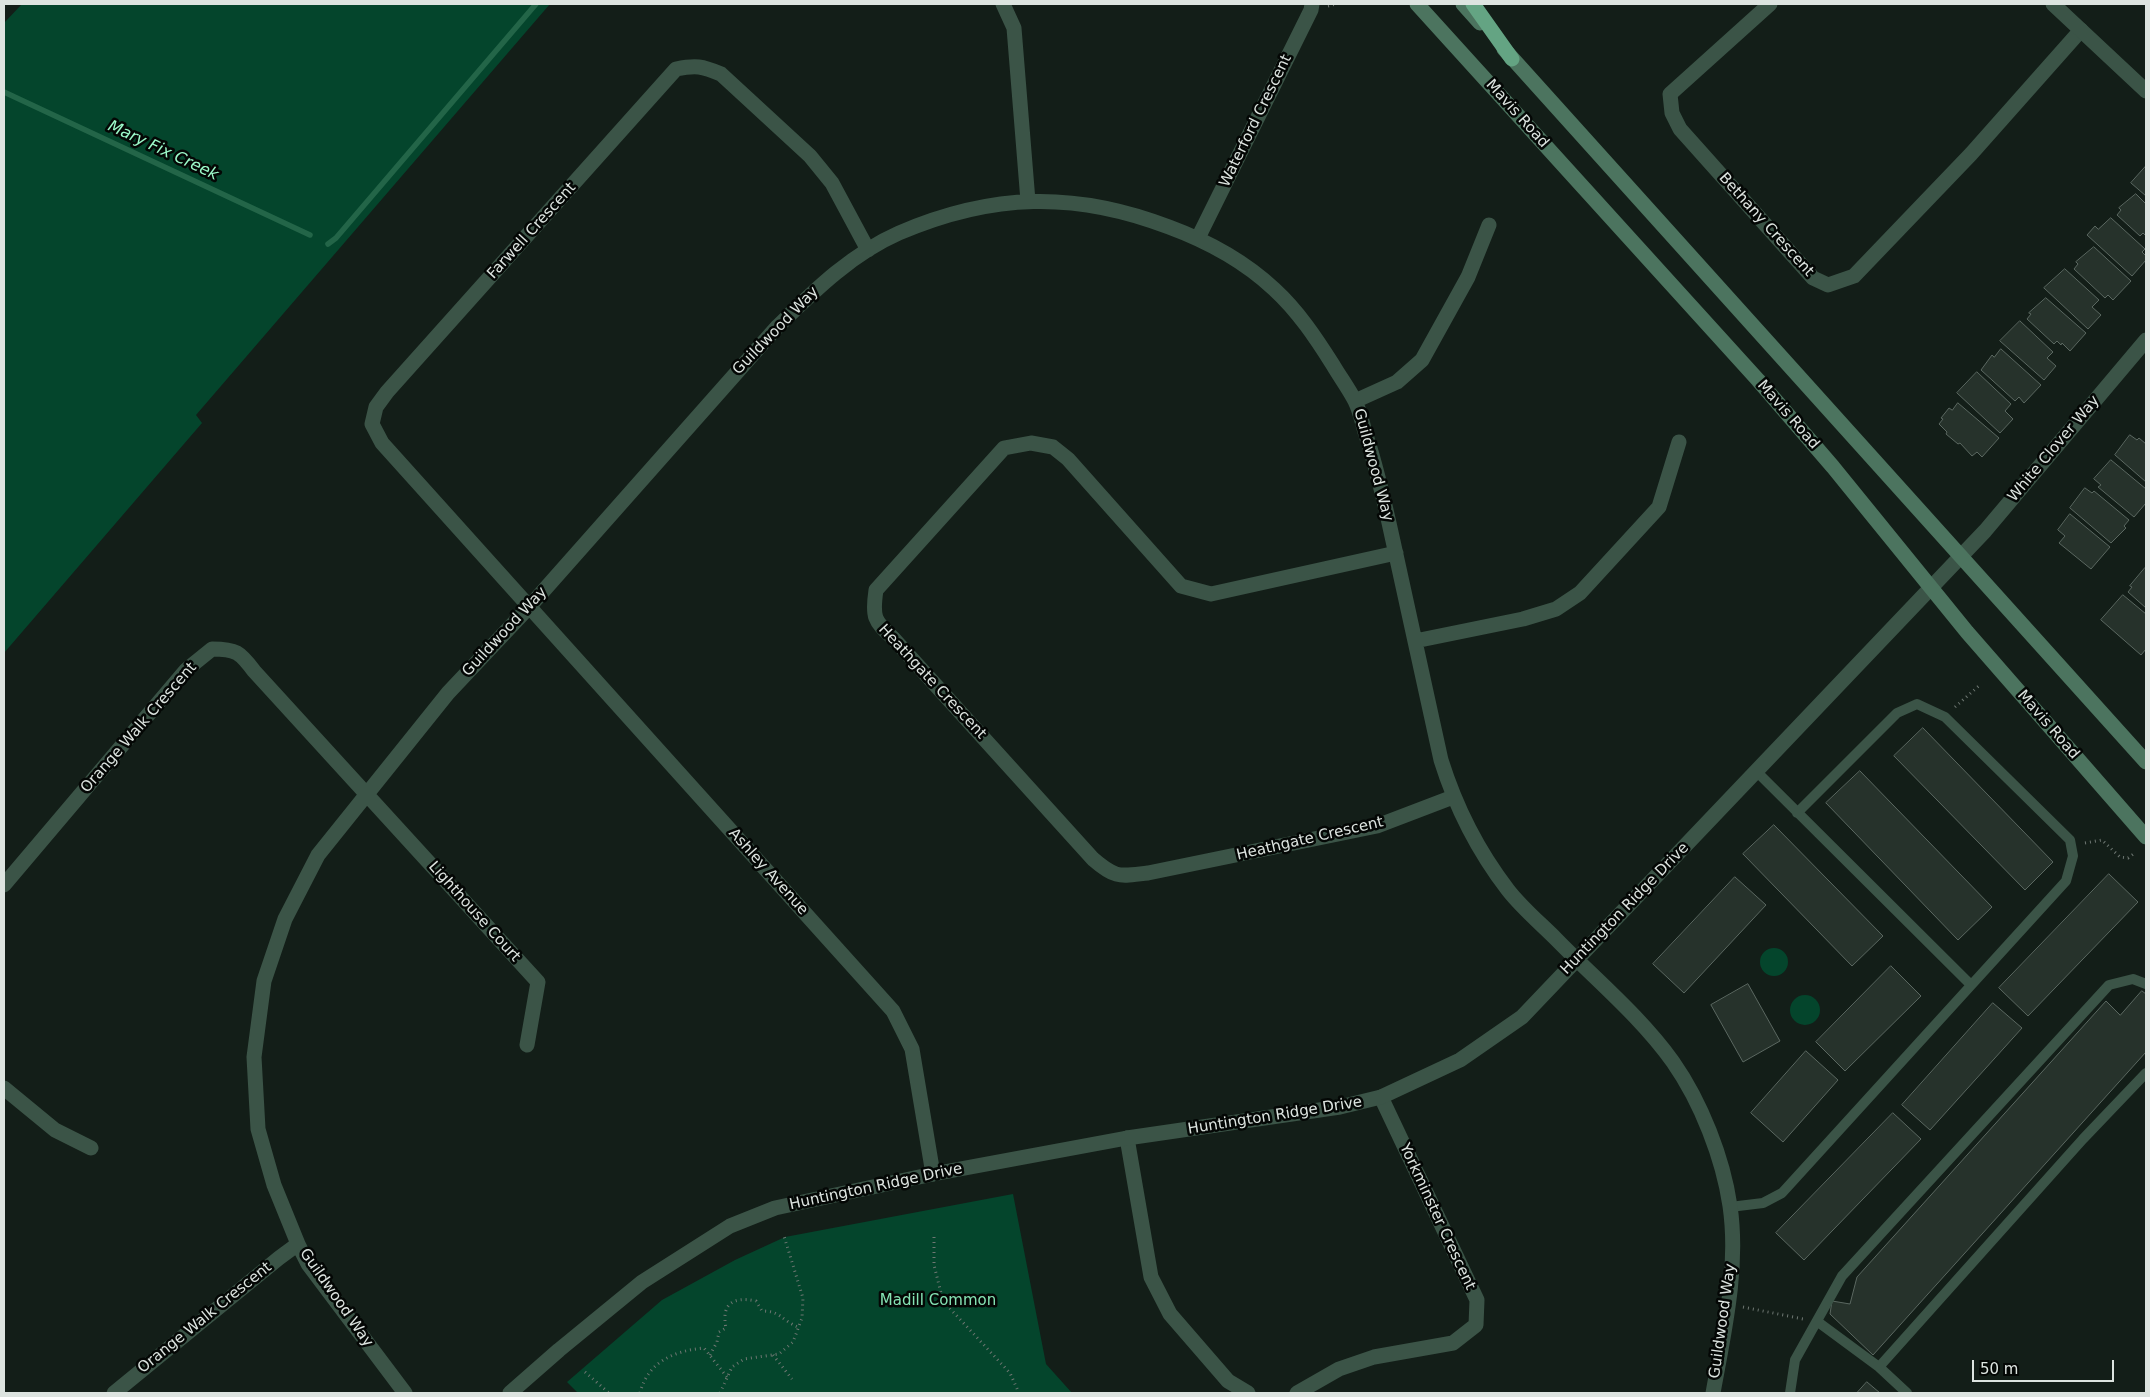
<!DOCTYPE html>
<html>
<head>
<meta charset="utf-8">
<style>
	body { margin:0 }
	#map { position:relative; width:2150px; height:1397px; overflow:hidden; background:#131e18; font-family:"DejaVu Sans",sans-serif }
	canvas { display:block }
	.frame { position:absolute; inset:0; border:5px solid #dde4e0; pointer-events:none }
	.scale { position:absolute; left:1972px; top:1360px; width:142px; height:22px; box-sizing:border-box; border:2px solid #dde4e0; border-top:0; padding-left:6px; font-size:15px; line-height:18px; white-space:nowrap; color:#dde4e0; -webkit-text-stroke:4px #040705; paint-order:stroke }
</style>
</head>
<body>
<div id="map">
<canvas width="2150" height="1397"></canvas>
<div class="frame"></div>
<div class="scale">50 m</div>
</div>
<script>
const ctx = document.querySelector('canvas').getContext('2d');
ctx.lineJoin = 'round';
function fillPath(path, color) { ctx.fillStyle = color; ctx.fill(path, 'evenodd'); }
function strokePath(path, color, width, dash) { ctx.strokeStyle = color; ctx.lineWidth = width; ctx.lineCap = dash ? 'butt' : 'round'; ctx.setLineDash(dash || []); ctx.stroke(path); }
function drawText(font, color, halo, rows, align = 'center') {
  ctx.font = font + ' "DejaVu Sans",sans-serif'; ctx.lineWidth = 5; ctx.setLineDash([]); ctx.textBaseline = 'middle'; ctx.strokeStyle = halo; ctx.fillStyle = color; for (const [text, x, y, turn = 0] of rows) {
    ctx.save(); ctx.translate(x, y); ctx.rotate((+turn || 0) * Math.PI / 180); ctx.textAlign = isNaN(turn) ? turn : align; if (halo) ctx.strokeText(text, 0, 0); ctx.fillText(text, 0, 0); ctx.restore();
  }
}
const green = new Path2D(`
	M22,4H550L196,415L202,423L4,653V23Z
	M1760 962a14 14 0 1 1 28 0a14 14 0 1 1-28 0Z
	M1790 1010a15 15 0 1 1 30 0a15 15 0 1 1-30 0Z
	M1013,1194L1046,1364L1072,1393H578L567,1382L662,1300L735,1260L785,1237Z`);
const stream = new Path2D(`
	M4,92L310,235
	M328,244L336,238L536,4`);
const building = new Path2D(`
	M2146,166V196L2131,183Z
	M2136,194L2146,204V236L2143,233L2140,236L2117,215L2121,210L2119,208Z
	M2111,218L2145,249L2142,252L2146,256V260L2132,276L2087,235L2095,226L2098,229Z
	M2094,247L2131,281L2113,300L2108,295L2105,298L2074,269L2078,264L2076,262Z
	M2065,269L2099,300L2092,307L2101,315L2088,329L2044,288Z
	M2046,298L2086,333L2070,351L2062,343L2061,345L2057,341L2054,344L2027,319L2031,314L2029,313Z
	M2020,321L2053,352L2047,358L2056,366L2044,380L2000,341Z
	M2001,349L2041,385L2024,403L2019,397L2015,401L1981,370L1992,355L1994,357Z
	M1977,372L2011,404L2005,411L2013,419L2000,433L1957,393Z
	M1958,403L1999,438L1982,457L1977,452L1972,456L1960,443L1958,444L1946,434L1947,432L1939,424L1943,419L1941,418L1949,408L1952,410Z
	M2130,435L2137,440L2139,438L2146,444V482L2115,455Z
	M2111,460L2146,489V503L2134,517L2098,487L2101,485L2094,479Z
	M2085,488L2092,493L2094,491L2129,520L2124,526L2126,528L2111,543L2070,508Z
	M2070,514L2110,547L2091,569L2059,543L2065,536L2058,530Z
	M2145,568L2146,569V608L2128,592L2132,587L2130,586Z
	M2123,595L2146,614V649L2141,655L2101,620Z
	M1923,728L2053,862L2025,890L1894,756Z
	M1860,771L1992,907L1958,940L1826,803Z
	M1774,825L1883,936L1852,966L1743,854Z
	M2109,874L2138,902L2028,1016L1999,988Z
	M1735,877L1766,905L1684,993L1653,964Z
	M1891,966L1921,996L1845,1071L1816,1042Z
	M1748,984L1780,1041L1743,1062L1711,1005Z
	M2142,991L2146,994V1052L1873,1355L1830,1314L1832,1301L1850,1304L1857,1277L2106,1001L2120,1015Z
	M1993,1003L2022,1028L1930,1130L1902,1105Z
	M1806,1051L1838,1080L1783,1142L1751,1113Z
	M1893,1113L1921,1139L1804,1260L1776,1233Z
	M1867,1382L1880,1393H1857Z`);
const path = new Path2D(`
	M1328,6L1336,4
	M1955,707L1981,684
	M2085,843L2102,840L2120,857L2128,858L2135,853
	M934,1237V1265L943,1301L1010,1373L1019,1393
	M1743,1307L1803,1319
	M710,1355L717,1342L719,1332L726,1328C721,1304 733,1296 756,1301L762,1311C781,1311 781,1320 798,1327
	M773,1355L792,1379
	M585,1372L609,1393
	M640,1393C648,1362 673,1351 704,1348L727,1377
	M720,1393L732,1367L744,1359L779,1354L793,1342L802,1318L803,1298L784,1236`);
const service = new Path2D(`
	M1756,771L1970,984
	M1730,1207L1763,1203L1782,1193L2066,881L2073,856L2070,840L1945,717L1917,704L1897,713L1797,813
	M1818,1322L1879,1367L1907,1393
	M1879,1367L2083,1139L2146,1073
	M1790,1393L1795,1360L1842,1276L2109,985L2133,979L2146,984`);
const minor = new Path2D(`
	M1003,4L1014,28L1028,201
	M1770,4L1670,94L1672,113L1680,129L1813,278L1828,285L1854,276L1971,154L2081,30
	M1198,238L1311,10L1312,4
	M868,250L832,183L810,156L721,74C702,66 696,65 676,69L387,392L376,407L372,424L382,443L893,1011L912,1049L933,1174
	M1355,401L1397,382L1422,360L1468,277L1489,225
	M1396,553L1211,594L1181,586L1068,459L1053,447L1031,443L1004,448L876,590C872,617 874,621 893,638L1093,859C1116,879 1120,876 1148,873L1377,826L1453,797
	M1415,641L1523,619L1556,609L1580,593L1659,507L1679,442
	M4,885L186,670L212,649C236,649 240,652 254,671L538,982L527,1045
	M4,1088L55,1130L91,1148
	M1127,1138L1151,1277L1170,1314L1228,1381L1248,1393
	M114,1393L279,1258L298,1244
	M405,1393L308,1264L298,1244L274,1185L258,1129L254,1057L264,981L285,919L318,855L448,693L530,606L777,327C813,292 851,254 899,233C992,193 1075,191 1169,227C1207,241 1244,261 1274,289C1298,311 1316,338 1333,365C1340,377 1349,389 1355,401C1360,411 1362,422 1365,432C1377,468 1385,504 1393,541C1409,614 1425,687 1441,760C1456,808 1478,851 1508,890C1522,908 1540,923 1556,939C1595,979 1640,1016 1673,1062C1701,1102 1723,1158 1730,1206C1739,1268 1724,1332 1713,1393
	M1297,1393L1339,1369L1374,1357L1453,1343L1476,1325L1477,1300L1381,1097`);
const tertiary = new Path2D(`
	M2053,4L2146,91
	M510,1393L559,1350L642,1282L730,1226L775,1208L933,1174L1127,1138L1340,1107L1381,1097L1460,1060L1522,1017L1985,531L2146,340`);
const secondary = new Path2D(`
	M1417,4L1758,380L1833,467L1967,632L2146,837
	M1463,4L1480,23
	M1504,49L2146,762`);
const motorway = new Path2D(`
	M1473,4L1512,59`);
const streetNames = [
	["Mavis Road",1517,114,48],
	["Waterford Crescent",1256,121,-64],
	["Bethany Crescent",1766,225,48],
	["Farwell Crescent",532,231,-48],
	["Guildwood Way",776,331,-46],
	["Mavis Road",1788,415,49],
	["White Clover Way",2054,449,-50],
	["Guildwood Way",1373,465,75],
	["Guildwood Way",505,632,-47],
	["Heathgate Crescent",932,682,47],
	["Mavis Road",2048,725,49],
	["Orange Walk Crescent",139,728,-49],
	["Heathgate Crescent",1310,839,-13],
	["Ashley Avenue",768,872,48],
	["Huntington Ridge Drive",1625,909,-46],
	["Lighthouse Court",474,912,48],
	["Huntington Ridge Drive",1275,1116,-9],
	["Huntington Ridge Drive",876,1187,-12],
	["Yorkminster Crescent",1437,1217,65],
	["Guildwood Way",336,1298,55],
	["Orange Walk Crescent",205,1318,-39],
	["Guildwood Way",1723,1321,-82]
];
const parkNames = [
	["Madill Common",938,1301]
];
const waterNames = [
	["Mary Fix Creek",163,151,25]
];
fillPath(green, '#04452c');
strokePath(stream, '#236548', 5.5);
fillPath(building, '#26322b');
strokePath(building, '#5b6861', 1);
strokePath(path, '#6e7772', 3, [1, 4]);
strokePath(service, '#3b5447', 10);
strokePath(minor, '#3b5447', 15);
strokePath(tertiary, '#3b5447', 15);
strokePath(secondary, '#4c745f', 15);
strokePath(motorway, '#64a483', 15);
drawText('15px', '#dde4e0', '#040705', streetNames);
drawText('15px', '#85e3b4', '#040705', parkNames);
drawText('italic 16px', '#9cfaca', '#040705', waterNames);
</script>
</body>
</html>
